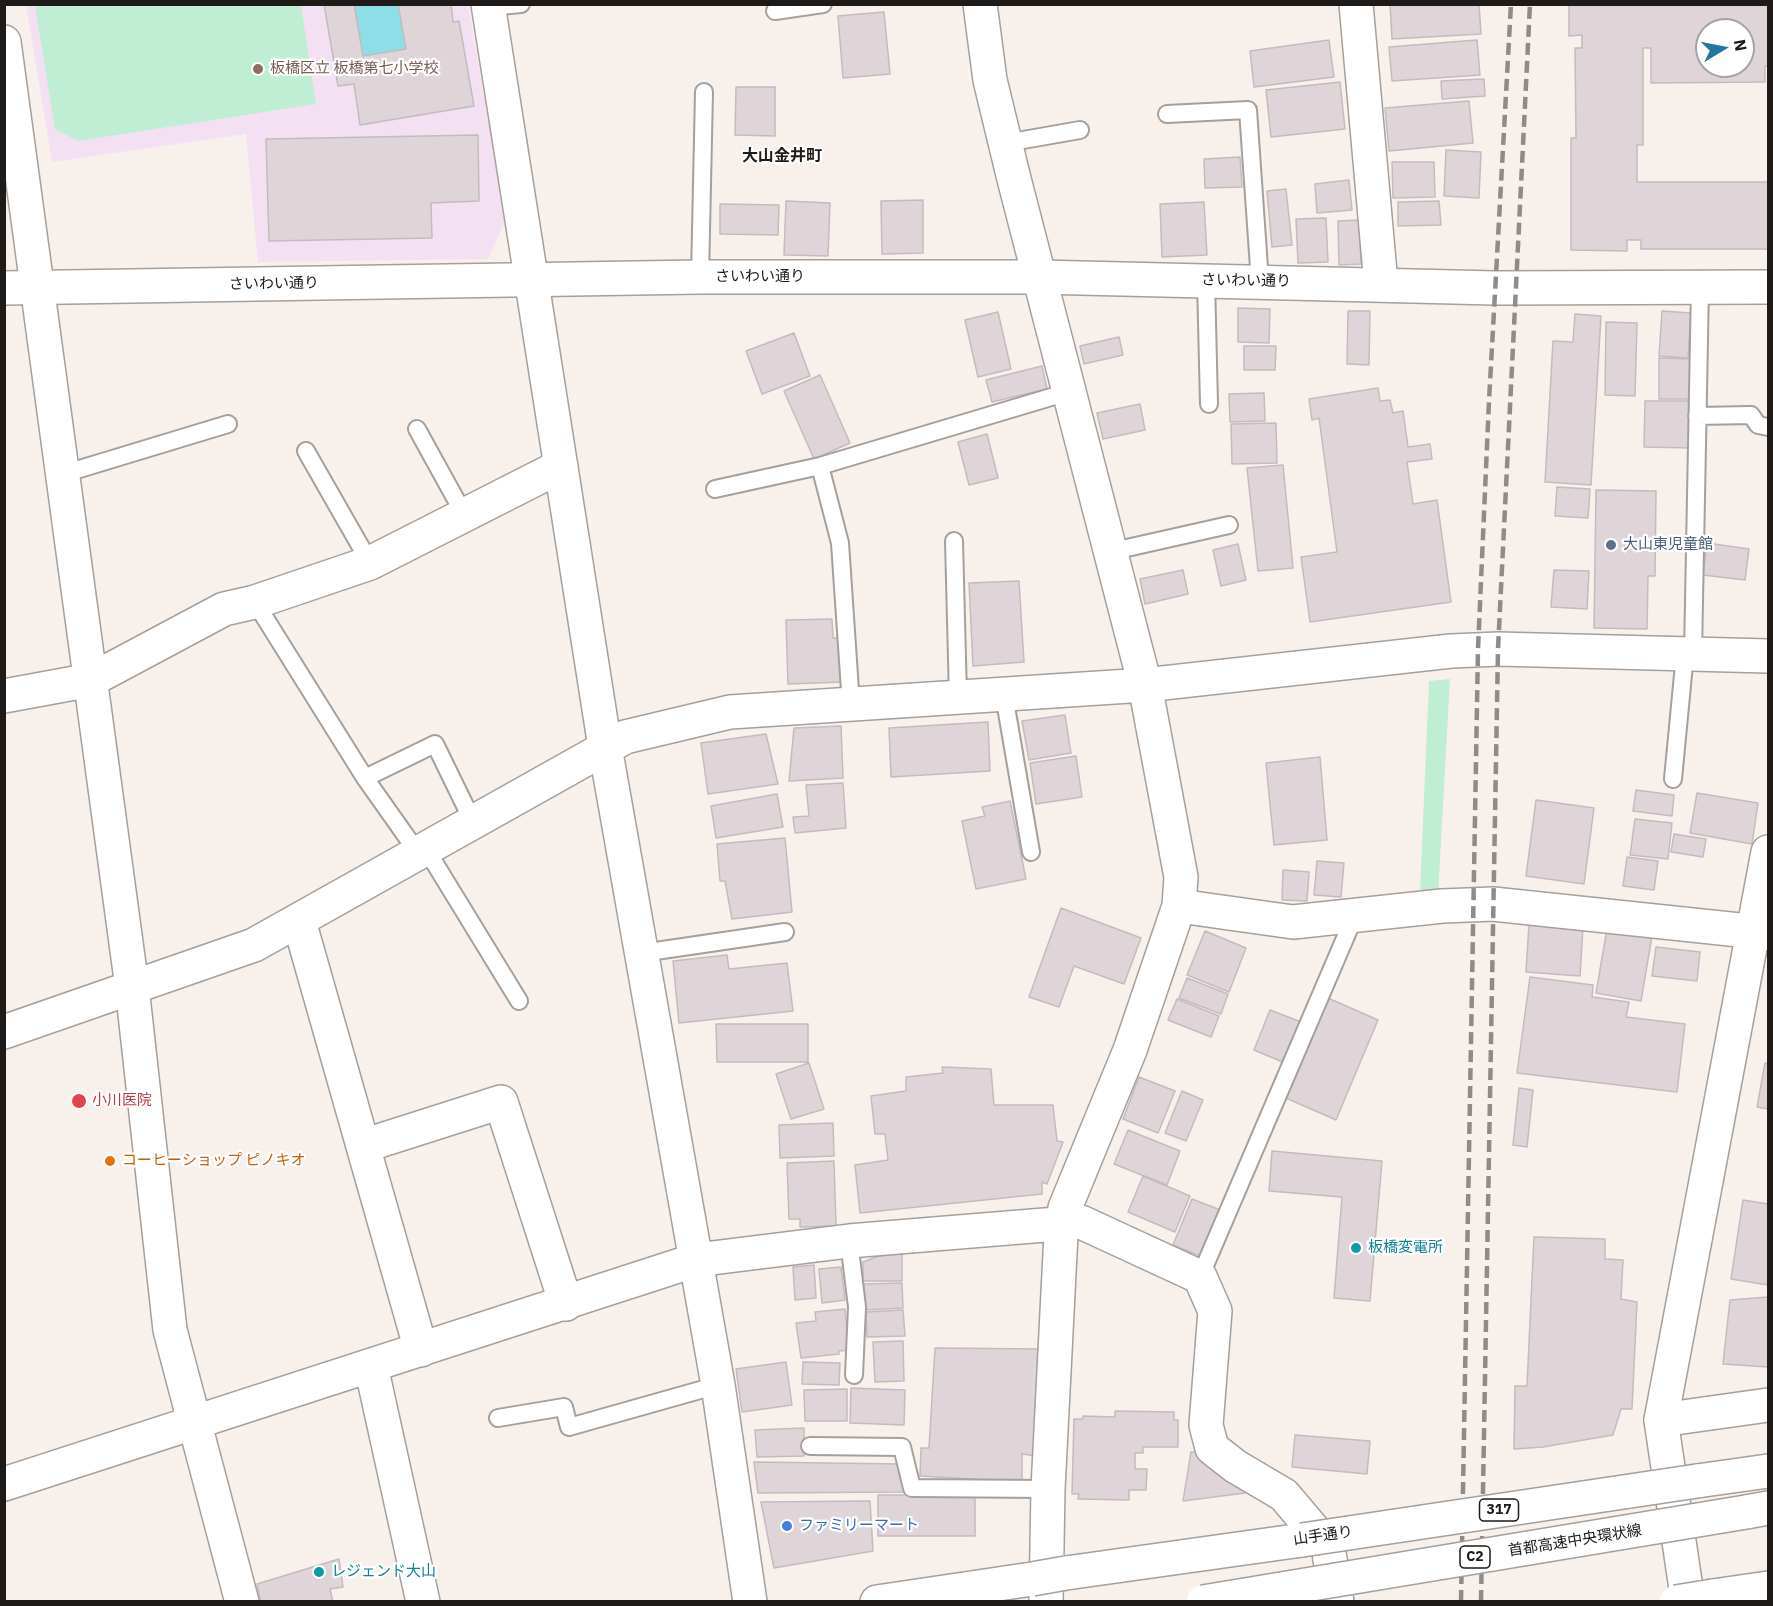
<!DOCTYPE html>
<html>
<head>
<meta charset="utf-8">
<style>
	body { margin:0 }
	#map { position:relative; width:1773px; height:1606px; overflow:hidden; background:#f8f0ea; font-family:"IBM Plex Sans",sans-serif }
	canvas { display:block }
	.frame { position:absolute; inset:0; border:6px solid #1d1a18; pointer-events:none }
	.north { position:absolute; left:1695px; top:18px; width:60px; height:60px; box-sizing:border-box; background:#fff; border:2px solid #a5a3a3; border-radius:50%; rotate:80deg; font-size:16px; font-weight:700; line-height:24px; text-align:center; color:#1d1a18 }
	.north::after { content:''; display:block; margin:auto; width:21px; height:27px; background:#2475a6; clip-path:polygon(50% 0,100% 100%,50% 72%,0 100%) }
</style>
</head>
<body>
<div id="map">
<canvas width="1773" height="1606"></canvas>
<div class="frame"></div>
<div class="north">N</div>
</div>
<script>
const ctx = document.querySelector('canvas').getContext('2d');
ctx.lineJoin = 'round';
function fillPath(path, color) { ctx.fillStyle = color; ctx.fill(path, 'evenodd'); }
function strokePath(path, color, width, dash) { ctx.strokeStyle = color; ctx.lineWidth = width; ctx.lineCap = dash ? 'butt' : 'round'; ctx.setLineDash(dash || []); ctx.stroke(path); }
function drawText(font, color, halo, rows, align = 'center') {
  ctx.font = font + ' "IBM Plex Sans","Noto Sans JP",sans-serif'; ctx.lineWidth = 4.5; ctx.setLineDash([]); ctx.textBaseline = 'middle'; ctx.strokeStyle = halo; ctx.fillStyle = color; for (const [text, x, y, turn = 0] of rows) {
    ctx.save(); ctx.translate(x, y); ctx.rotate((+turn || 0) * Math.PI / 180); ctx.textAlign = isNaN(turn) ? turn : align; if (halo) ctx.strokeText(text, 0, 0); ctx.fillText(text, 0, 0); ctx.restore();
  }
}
const education = new Path2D(`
	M26,5H468L506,219L488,259L258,262L246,134L52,162Z`);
const green = new Path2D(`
	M35,5H301L316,104L78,141L55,129Z
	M1450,679L1438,896L1420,893L1429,681Z`);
const water = new Path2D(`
	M354,5H398L406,49L363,56Z`);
const building = new Path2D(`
	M324,4H354L363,56L406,49L398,4H451L453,22L459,21L474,106L360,125L354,84L338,86Z
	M1390,4H1479L1481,34L1392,39Z
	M1569,4H1768V66H1765V82L1651,83V48H1643V145H1637V182H1768V249H1641V240H1627V251L1571,250V138H1576L1575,48H1582V35L1569,36ZM1707,30H1743V66H1707Z
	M884,12L890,74L843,78L838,16Z
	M1329,40L1334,77L1254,87L1250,51Z
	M1477,40L1480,75L1392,81L1389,47Z
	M1484,79L1485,96L1442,99L1441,81Z
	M1340,82L1345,129L1271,137L1266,90Z
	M736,87H775V136L735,135Z
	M1469,101L1473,143L1389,151L1385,108Z
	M478,135L479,201L431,203L432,238L269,241L266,139Z
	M1446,150L1481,152L1479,198L1444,196Z
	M1240,157L1242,187L1205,188L1204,159Z
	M1392,162H1434L1435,197L1393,198Z
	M1349,180L1352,210L1317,213L1315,184Z
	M1286,189L1292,245L1272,247L1267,191Z
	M923,200V253L882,254L881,201Z
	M786,201L830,203L828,256L784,255Z
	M1439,201L1441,225L1398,226V202Z
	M1204,202L1207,255L1162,257L1160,204Z
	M720,204L779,205L778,235L720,234Z
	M1326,218L1328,262L1298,263L1296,219Z
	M1359,220L1361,264L1339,265L1338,221Z
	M1238,308L1270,309L1269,343L1238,342Z
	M1348,311H1370L1369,365L1347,364Z
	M1662,311L1691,313L1688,358L1659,356Z
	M998,312L1011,369L978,377L965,320Z
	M1575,314L1601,316L1591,485L1545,482L1553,341L1573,342Z
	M1606,322L1637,323L1635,396L1605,395Z
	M794,333L810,376L762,394L746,351Z
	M1119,337L1123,355L1084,364L1080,346Z
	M1244,346H1276L1275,370H1244Z
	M1659,358L1693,359L1692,399H1659Z
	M1042,366L1047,389L992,402L986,380Z
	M820,375L850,443L814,459L784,391Z
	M1378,388L1380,401L1390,400L1393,413L1403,411L1408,447L1430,444L1432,459L1407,462L1413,504L1437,500L1451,602L1310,622L1301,557L1337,552L1319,418L1312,420L1309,399Z
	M1264,393L1265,421L1230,422L1229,394Z
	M1645,401H1692V448L1644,447Z
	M1140,404L1145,430L1103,439L1097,413Z
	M1276,423L1277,463L1232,464L1231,424Z
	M987,434L998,478L969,485L958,442Z
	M1283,465L1293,568L1258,571L1247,468Z
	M1557,487L1590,489L1588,518L1555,516Z
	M1596,490L1656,491L1655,576H1648L1647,629L1594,628Z
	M1707,543L1749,549L1745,580L1703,575Z
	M1238,544L1246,580L1221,586L1213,550Z
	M1183,570L1188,594L1145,604L1140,579Z
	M1554,570L1589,571L1587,609L1551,607Z
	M1019,581L1024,662L973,666L969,583Z
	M832,619L833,638H842L843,682L788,684L786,620Z
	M1065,715L1071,753L1029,760L1022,721Z
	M988,722L990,771L891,777L889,728Z
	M841,726L843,778L789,781L794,728Z
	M766,734L778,784L708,794L701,743Z
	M1076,756L1082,797L1036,804L1030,763Z
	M1320,757L1327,840L1274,845L1266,763Z
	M843,783L846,828L795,833L793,817L809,816L806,785Z
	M1636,790L1674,795L1672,816L1633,811Z
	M1697,793L1758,803L1752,844L1690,833Z
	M777,794L783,827L716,838L711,806Z
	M1536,800L1594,808L1584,884L1526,876Z
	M1010,801L1026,879L976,889L962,821L985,816L982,807Z
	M1635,819L1672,823L1668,859L1630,855Z
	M1674,834L1706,839L1703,857L1671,852Z
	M785,838L792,912L732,919L725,881H720L717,844Z
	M1627,857L1658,861L1654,890L1623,886Z
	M1317,861L1344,863L1341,897L1314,895Z
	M1283,870L1309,872L1307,901L1282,900Z
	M1061,908L1141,938L1124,984L1074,966L1059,1007L1029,997Z
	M1529,924L1583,927L1580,976L1526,972Z
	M1607,929L1652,936L1641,1001L1596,993Z
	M1205,931L1246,948L1229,992L1187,975Z
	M1656,947L1700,952L1697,981L1652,976Z
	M727,955L729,969L787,963L793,1011L679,1023L673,961Z
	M1530,977L1593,985L1592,997L1629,1002L1626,1017L1685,1024L1677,1092L1517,1073Z
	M1187,978L1228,994L1221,1014L1179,998Z
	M1328,998L1378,1020L1336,1120L1286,1098Z
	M1177,999L1219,1016L1211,1037L1168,1020Z
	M1270,1010L1301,1022L1285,1063L1254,1050Z
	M716,1024H808V1062H717Z
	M809,1063L824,1109L791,1119L776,1074Z
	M1765,1063L1768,1064V1109L1757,1107Z
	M942,1067L991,1069L994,1105H1053L1057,1141L1063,1142L1047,1184L1042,1182V1194L860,1213L855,1165L888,1160L885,1134H875L871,1096L906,1091V1077L943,1073Z
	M1139,1077L1175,1091L1158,1133L1123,1119Z
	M1519,1088L1533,1090L1527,1147L1513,1145Z
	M1182,1091L1203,1100L1186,1141L1165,1133Z
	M833,1123L834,1156L780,1158L779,1125Z
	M1128,1130L1180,1151L1167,1185L1114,1164Z
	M1272,1151L1382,1161L1370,1301L1334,1298L1342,1197L1269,1191Z
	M834,1161L836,1226L800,1227V1219H789L787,1163Z
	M1143,1176L1190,1196L1175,1232L1128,1212Z
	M1192,1199L1223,1211L1205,1258L1173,1245Z
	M1743,1200L1768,1204V1285L1731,1279Z
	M1534,1237L1605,1239V1259L1623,1260L1621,1299L1637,1302L1632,1409H1621L1613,1435L1543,1447L1514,1449L1515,1386H1527Z
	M902,1254V1281H863V1262L879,1256Z
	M814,1265L816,1298L795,1300L793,1267Z
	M841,1267L845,1300L822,1303L819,1269Z
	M902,1283L903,1308L865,1310L864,1284Z
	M1768,1297V1367L1723,1364L1730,1300Z
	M845,1309L849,1350L839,1351V1354L801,1358L796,1323L816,1321L815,1312Z
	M903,1310L905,1336L867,1337L866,1312Z
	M903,1341L904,1381L875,1382L873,1342Z
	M935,1348L1041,1349L1037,1456L1022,1454V1482L920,1476L921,1448H929Z
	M786,1362L792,1405L742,1412L736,1369Z
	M803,1362L840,1363L839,1385L802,1384Z
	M851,1388L905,1390L904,1425L850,1423Z
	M847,1389V1421H805L804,1390Z
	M1115,1411L1174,1412V1420H1178V1447H1143V1453H1135V1469H1147L1146,1490H1129V1500L1078,1499L1079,1494H1072L1074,1419H1083V1416L1115,1417Z
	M804,1428V1456L757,1457L755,1430Z
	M1295,1435L1370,1441L1367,1474L1292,1467Z
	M1191,1452H1196L1246,1489L1245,1493L1183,1501Z
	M754,1462L902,1464L904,1492L758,1493Z
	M878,1495H975V1536H878Z
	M870,1501L873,1551L774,1568L761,1502Z
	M339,1559L343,1587L330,1589L333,1602H261L257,1584Z`);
const lane = new Path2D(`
	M489,7L521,4
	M775,11L823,4
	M1167,114L1248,110L1260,282
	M1006,143L1080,130
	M700,277L704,92
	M1206,281L1209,404
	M1697,416L1751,415L1758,425L1768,427
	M417,429L465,516
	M306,451L370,563
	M820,466L840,543L851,705
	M63,474L228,424
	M715,489L820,466L1068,392
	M954,541L958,698
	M1109,552L1229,525
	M255,602L365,778L418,853
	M1693,654L1700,287
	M1004,695L1031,852
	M365,778L435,744L473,822
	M1673,779L1685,654
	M426,849L519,1001
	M642,953L785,932
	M849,1241L857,1307L854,1375
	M1200,1277L1355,915
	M498,1418L564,1407L569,1427L718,1385
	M810,1446L902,1447L912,1488L1048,1489`);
const street = new Path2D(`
	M488,4L605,747L718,1385L750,1602
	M980,4L990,80L1014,179L1145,685L1181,877L1179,906L1130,1050L1065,1208L1061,1234L1048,1489L1046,1602
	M1356,4L1381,284
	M4,42L132,987L170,1330L242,1602
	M4,696L91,680L224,609L255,602L370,563L561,466
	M1179,906L1293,922L1442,906L1493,904L1768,933
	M299,921L421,1350
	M4,1032L254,945L625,737L730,712L1145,685L1451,651L1498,649L1768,656
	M363,1146L501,1102L566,1304
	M371,1366L423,1602
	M4,1484L696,1260L849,1241L1081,1222L1200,1277L1215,1311L1206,1425L1212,1448L1235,1466L1284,1495L1328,1547L1337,1602
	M1688,1602L1661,1420L1768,1405`);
const secondary = new Path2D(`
	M4,288L700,277H1039L1495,288L1768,287
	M1661,1420L1768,852`);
const primary = new Path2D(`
	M1697,1481L1768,1471
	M1066,1573L1302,1540
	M1713,1596L1768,1588
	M877,1602L1032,1579`);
const highway = new Path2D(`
	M1746,1512L1768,1508`);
const rail = new Path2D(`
	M1461,1602L1478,649L1489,401L1511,4
	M1481,1602L1498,649L1530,4`);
const primaryBridge = new Path2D(`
	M1302,1540L1697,1481
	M1032,1579L1066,1573
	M1676,1602L1713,1596`);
const highwayBridge = new Path2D(`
	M1203,1602L1746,1512`);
const markers = [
	[258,69,6,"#8d6e63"],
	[1611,545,6,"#5c6f8a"],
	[79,1101,8,"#e0444e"],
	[110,1161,6,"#e8710a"],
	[1356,1248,6,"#0f9aa8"],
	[787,1526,6,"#3f7fe0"],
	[319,1572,6,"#0f9aa8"]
];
const shields = [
	[1499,1510,39],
	[1475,1557,30]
];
const shieldNames = [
	["317",1499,1510],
	["C2",1475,1557]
];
const educationNames = [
	["板橋区立 板橋第七小学校",270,69]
];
const streetNames = [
	["さいわい通り",760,277],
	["さいわい通り",1246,281,1],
	["さいわい通り",274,284,-1],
	["山手通り",1323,1536,-8],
	["首都高速中央環状線",1575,1541,-9]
];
const serviceNames = [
	["大山東児童館",1623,545]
];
const healthNames = [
	["小川医院",92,1101]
];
const foodNames = [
	["コーヒーショップ ピノキオ",122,1161]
];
const cultureNames = [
	["板橋変電所",1368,1248],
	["レジェンド大山",331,1572]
];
const shopNames = [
	["ファミリーマート",799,1526]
];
const neighbourhoodNames = [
	["大山金井町",782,156]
];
fillPath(education, '#f3e1f3');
fillPath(green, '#bfeed5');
fillPath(water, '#8edee7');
fillPath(building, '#dfd5d9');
strokePath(building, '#c4bbbe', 1.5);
strokePath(lane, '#a69f9a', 20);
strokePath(street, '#a69f9a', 36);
strokePath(secondary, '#a69f9a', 36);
strokePath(primary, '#a69f9a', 36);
strokePath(highway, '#a69f9a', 36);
strokePath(lane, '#fff', 16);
strokePath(street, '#fff', 33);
strokePath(secondary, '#fff', 33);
strokePath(primary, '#fff', 33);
strokePath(highway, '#fff', 33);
strokePath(rail, '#918b87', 4.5, [12, 6]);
strokePath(primaryBridge, '#a69f9a', 36, []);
strokePath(highwayBridge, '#a69f9a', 36, []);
strokePath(primaryBridge, '#fff', 33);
strokePath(highwayBridge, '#fff', 33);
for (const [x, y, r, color] of markers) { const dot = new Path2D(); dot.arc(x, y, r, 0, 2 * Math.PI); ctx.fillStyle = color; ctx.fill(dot); strokePath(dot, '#fff', 2); }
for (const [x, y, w] of shields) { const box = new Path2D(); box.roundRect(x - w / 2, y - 11, w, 22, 4.5); ctx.fillStyle = '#fff'; ctx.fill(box); strokePath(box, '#1d1a18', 1.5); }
drawText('bold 14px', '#1d1a18', null, shieldNames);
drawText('15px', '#785e54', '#fff', educationNames, 'left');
drawText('15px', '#1d1a18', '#fff', streetNames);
drawText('15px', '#4e5e75', '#fff', serviceNames, 'left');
drawText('15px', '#be3a42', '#fff', healthNames, 'left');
drawText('15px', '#c56008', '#fff', foodNames, 'left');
drawText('15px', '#0d838f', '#fff', cultureNames, 'left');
drawText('15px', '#366cbe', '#fff', shopNames, 'left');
drawText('bold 16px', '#1d1a18', '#fff', neighbourhoodNames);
</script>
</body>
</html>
